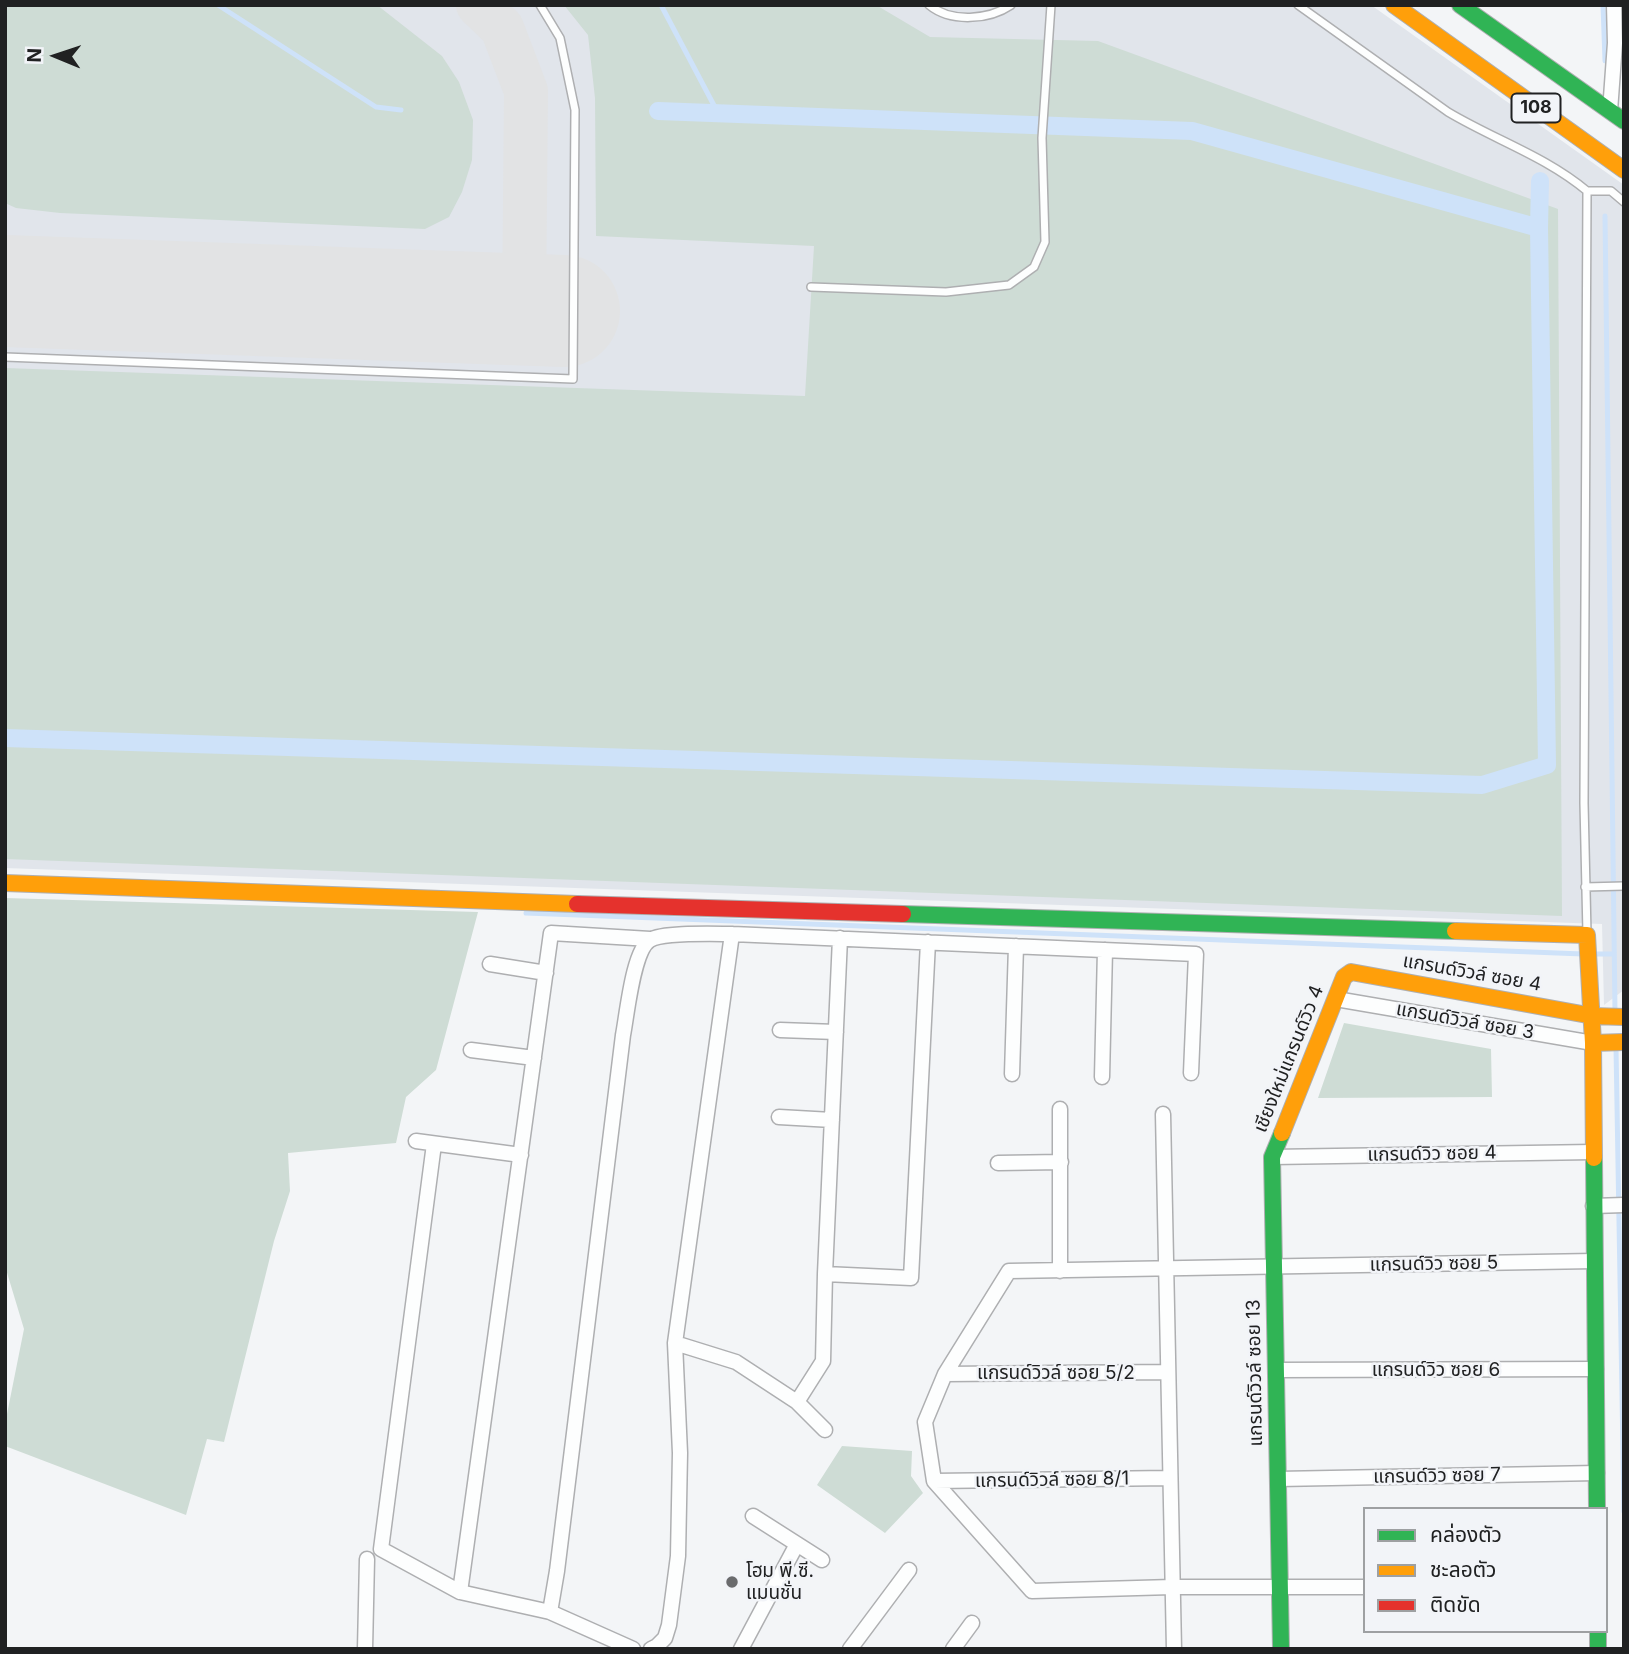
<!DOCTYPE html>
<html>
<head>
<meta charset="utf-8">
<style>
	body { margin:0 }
	#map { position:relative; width:1629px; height:1654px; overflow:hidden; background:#f3f5f7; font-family:Inter,"Noto Sans Thai",sans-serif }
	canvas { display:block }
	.frame { position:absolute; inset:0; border:7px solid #202122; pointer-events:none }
	.legend { position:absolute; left:1363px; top:1507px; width:245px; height:126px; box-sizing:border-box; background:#f2f4f8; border:2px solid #9ea0a2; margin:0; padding:9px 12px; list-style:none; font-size:21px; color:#202122 }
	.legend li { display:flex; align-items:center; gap:14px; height:35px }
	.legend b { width:35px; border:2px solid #9ea0a2 }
	.north { position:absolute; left:21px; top:21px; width:70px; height:70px; -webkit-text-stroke:5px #f2f4f8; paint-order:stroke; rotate:272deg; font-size:19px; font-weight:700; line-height:28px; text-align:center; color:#202122 }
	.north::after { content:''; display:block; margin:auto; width:24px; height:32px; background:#202122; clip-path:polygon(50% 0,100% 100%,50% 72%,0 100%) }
</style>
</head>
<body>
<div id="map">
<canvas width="1629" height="1654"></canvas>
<div class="frame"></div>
<ul class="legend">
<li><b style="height:9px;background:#30b455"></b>คล่องตัว</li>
<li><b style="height:9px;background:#ff9f0a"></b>ชะลอตัว</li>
<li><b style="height:9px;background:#e5322d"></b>ติดขัด</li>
</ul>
<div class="north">N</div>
</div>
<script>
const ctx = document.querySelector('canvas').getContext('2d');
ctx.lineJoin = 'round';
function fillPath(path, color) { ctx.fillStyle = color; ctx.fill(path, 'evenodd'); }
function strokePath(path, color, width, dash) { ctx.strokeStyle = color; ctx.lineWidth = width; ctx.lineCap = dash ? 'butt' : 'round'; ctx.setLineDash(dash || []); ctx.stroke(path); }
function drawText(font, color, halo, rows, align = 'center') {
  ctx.font = font + ' Inter,"Noto Sans Thai",sans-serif'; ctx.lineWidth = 5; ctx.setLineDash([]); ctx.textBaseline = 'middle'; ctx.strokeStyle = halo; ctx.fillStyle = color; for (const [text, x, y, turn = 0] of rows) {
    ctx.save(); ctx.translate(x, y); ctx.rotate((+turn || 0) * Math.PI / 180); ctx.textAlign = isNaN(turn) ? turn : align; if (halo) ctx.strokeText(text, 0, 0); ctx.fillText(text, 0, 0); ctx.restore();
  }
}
const built = new Path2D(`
	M5,5H1371L1624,185V990L1604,1005L1602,924L5,868Z`);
const green = new Path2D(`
	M5,5H377L442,56L459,82L473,120L472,160L462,192L449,217L425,229L60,213L16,208L5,203Z
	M564,5H876L930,37L1098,41L1558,209L1562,916L5,859V368L805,396L814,246L596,236L595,98L588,35Z
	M5,898L478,912L436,1070L406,1097L396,1143L288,1153L290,1191L274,1241L224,1442L207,1439L186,1515L5,1446V1424L24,1329L5,1266Z
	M1344,1023L1491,1049L1492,1097L1318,1098Z
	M842,1446L912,1451L911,1476L923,1493L885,1533L817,1485Z`);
const stream = new Path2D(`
	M218,5L376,107L401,110
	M661,5L718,113
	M1603,5L1605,61
	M1605,216L1615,1012
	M526,913L1583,954
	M1593,954H1614
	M1616,1047L1624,1512`);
const canal = new Path2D(`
	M658,111L1192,131L1539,228
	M5,738L1482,785L1547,765L1539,228L1540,181`);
const taxiway = new Path2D(`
	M478,5L502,28L526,91L524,310`);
const runway = new Path2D(`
	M5,291L564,311`);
const lane = new Path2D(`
	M929,5C951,23 989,20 1011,5
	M1298,5L1448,112C1495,140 1545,156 1587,191L1584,803L1587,934
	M1587,191H1611L1624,202
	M811,287L946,292L1009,285L1034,267L1045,242L1042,138L1051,5
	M5,357L573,379L575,110L560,38L540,5
	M1585,887L1624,886`);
const street = new Path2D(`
	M1610,111L1615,43L1614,5
	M490,964L546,973
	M1336,999L1593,1043
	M780,1030L836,1032
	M471,1050L534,1058
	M1012,1074L1016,946
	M1102,1077L1105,950
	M1163,1114L1174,1649
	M779,1117L832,1120
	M416,1141L521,1155
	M434,1144L381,1549L460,1592
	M1272,1157L1593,1152
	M998,1163L1061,1162
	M1593,1206L1624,1205
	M1060,1271V1109
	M825,1274L911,1278L928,942
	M675,1343L736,1362L797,1402L825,1430
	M1276,1370L1596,1369
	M945,1374L1168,1372
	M797,1402L823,1361L825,1274L840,938
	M1278,1479L1597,1473
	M934,1481L1170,1478
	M753,1516L822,1560
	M1365,1587H1172L1032,1591L934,1481L925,1422L945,1374L1009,1271L1594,1261
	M550,1612L460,1592L551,933L650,939
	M365,1649L367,1559
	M633,1649L550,1612L557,1571L623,1035C627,1015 633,950 650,940C663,932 715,934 732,934L1196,954L1191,1073
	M651,1649L657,1646L665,1638L669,1625L678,1556L680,1453L675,1343L732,934
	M741,1649L797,1544
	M850,1649L909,1570
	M953,1649L972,1623`);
const fast = new Path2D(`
	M1460,5L1624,121
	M903,914L1455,931
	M1594,1158L1597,1509
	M1598,1631V1649
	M1281,1649L1272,1157L1282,1133`);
const slow = new Path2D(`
	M1394,5L1624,170
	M5,883L577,904
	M1455,931L1587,935L1593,1043L1594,1158
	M1593,1043L1624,1042
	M1282,1133L1344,977L1351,972L1593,1016L1624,1017`);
const jam = new Path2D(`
	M577,904L903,914`);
const markers = [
	[732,1582,7,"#6a6b6d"]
];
const shields = [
	[1536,108,49]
];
const shieldNames = [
	["108",1536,108]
];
const streetNames = [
	["แกรนด์วิวล์ ซอย 4",1472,973,10],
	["แกรนด์วิวล์ ซอย 3",1465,1021,10],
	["เชียงใหม่แกรนด์วิว 4",1289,1059,-68],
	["แกรนด์วิว ซอย 4",1432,1154,-1],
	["แกรนด์วิว ซอย 5",1434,1264,-1],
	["แกรนด์วิว ซอย 6",1436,1370],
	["แกรนด์วิวล์ ซอย 5/2",1056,1373],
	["แกรนด์วิวล์ ซอย 13",1255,1373,-91],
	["แกรนด์วิว ซอย 7",1437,1476,-1],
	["แกรนด์วิวล์ ซอย 8/1",1052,1480,-1]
];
const poiNames = [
	["โฮม พี.ซี.",746,1571],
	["แมนชั่น",746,1593]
];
fillPath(built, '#e1e5eb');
fillPath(green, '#cedcd5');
strokePath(stream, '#cee2f9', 5);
strokePath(canal, '#cee2f9', 18);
strokePath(taxiway, '#e2e3e4', 44);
strokePath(runway, '#e2e3e4', 112);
strokePath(lane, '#aeafb1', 10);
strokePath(street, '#aeafb1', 17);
strokePath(fast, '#aeafb1', 18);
strokePath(slow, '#aeafb1', 18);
strokePath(jam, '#aeafb1', 18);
strokePath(lane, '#fdfefe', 7);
strokePath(street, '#fdfefe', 14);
strokePath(fast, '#30b455', 16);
strokePath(slow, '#ff9f0a', 16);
strokePath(jam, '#e5322d', 16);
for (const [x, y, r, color] of markers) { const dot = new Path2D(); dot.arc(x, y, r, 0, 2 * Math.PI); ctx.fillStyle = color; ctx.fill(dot); strokePath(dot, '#f2f4f8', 2.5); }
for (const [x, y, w] of shields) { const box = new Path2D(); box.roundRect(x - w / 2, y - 14.5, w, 29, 5); ctx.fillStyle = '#f2f4f8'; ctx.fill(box); strokePath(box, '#202122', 2); }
drawText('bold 18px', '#202122', null, shieldNames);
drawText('19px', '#202122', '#f2f4f8', streetNames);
drawText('19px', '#202122', '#f2f4f8', poiNames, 'left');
</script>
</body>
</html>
